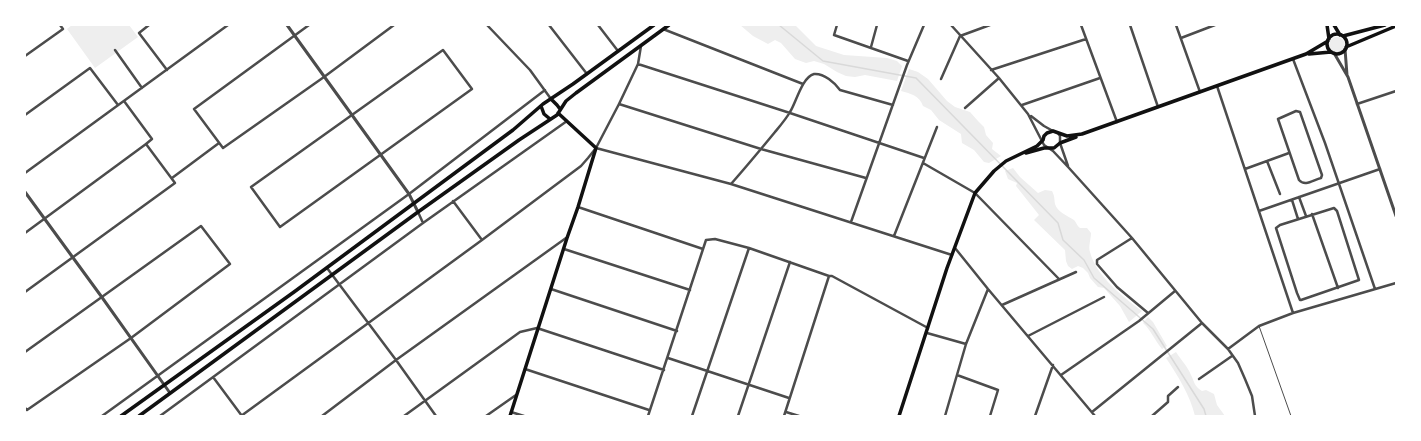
<!DOCTYPE html>
<html>
<head>
<meta charset="utf-8">
<style>
	body { margin:0 }
	#map { position:relative; width:1421px; height:441px; overflow:hidden; background:#fff; font-family:"Nunito Sans",sans-serif }
	canvas { display:block }
	.frame { position:absolute; inset:0; border:26px solid #fff; pointer-events:none }
</style>
</head>
<body>
<div id="map">
<canvas width="1421" height="441"></canvas>
<div class="frame"></div>
</div>
<script>
const ctx = document.querySelector('canvas').getContext('2d');
ctx.lineJoin = 'round';
function fillPath(path, color) { ctx.fillStyle = color; ctx.fill(path, 'evenodd'); }
function strokePath(path, color, width, dash) { ctx.strokeStyle = color; ctx.lineWidth = width; ctx.lineCap = dash ? 'butt' : 'round'; ctx.setLineDash(dash || []); ctx.stroke(path); }
const green = new Path2D(`
	M72,25H129L138,37L95,68L67,29Z
	M740,25H795L816,46L844,55L887,58L897,61L902,66L897,81L865,75L855,77L846,76L837,72L824,64L814,61L806,63L795,59L781,43L775,40L768,44L753,36Z
	M1329 45a8 8 0 1 1 16 0a8 8 0 1 1-16 0Z
	M909,69L918,72L928,79L947,101L955,107L970,112L978,121L984,127L986,135L993,143L992,149L1001,156L989,163L984,162L974,150L962,143L961,134L939,120L931,110L923,106C919,95 911,94 901,91Z
	M1013,168L1020,177L1038,193L1045,190L1052,191C1055,197 1054,198 1055,204C1057,212 1068,216 1074,220C1076,222 1077,226 1080,228H1087L1091,233C1091,239 1088,247 1090,252C1096,276 1123,297 1142,311L1129,322L1120,306L1104,288L1098,287L1090,278L1088,273L1083,268L1078,266L1072,269L1068,266L1066,261L1065,250L1034,220L1039,215L1016,186L1017,183L1008,179L1005,171Z
	M1148,317L1153,322L1167,346L1162,349C1155,341 1151,330 1143,323Z
	M1176,352C1181,360 1188,367 1191,375C1195,383 1194,386 1202,391L1206,390L1214,394L1217,405L1225,416H1195C1190,395 1178,376 1166,358Z`);
const stream = new Path2D(`
	M779,25L823,61L916,78L1058,223L1063,240L1084,260L1094,278L1153,329L1204,409L1206,416`);
const service = new Path2D(`
	M1259,326L1291,416`);
const minor = new Path2D(`
	M149,25L139,33L167,70
	M309,25L194,109L223,148L324,77L394,25
	M487,25L530,70L551,99
	M549,25L587,74
	M598,25L618,51
	M837,25L834,35L908,61
	M951,25L999,78L1028,114L1044,145L1053,151L1069,168L1132,238L1202,323L1228,349L1238,363L1245,379L1252,396L1255,416
	M1081,25L1117,122
	M1130,25L1158,107
	M1176,25L1200,92
	M663,29L803,84
	M1181,38L1215,25
	M871,47L877,25
	M115,50L142,88
	M443,50L472,89L280,227L251,187Z
	M25,56L63,29L60,25
	M1293,59L1325,143L1375,289
	M638,64L790,113L924,158
	M991,70L1086,39
	M941,79L960,36L990,25
	M1217,86L1293,313
	M124,101L152,139L146,144
	M619,104L761,149L866,178
	M1357,104L1396,91
	M1022,105L1100,78
	M965,108L999,78
	M1296,111L1300,112L1322,175L1321,178C1313,180 1305,187 1299,180L1278,119Z
	M25,115L90,68L118,105
	M1031,116L1044,126L1053,131
	M1058,133L1060,136V143L1068,166
	M596,148L731,184L952,255
	M1267,161L1280,194
	M923,163L975,193L1059,279
	M1245,169L1289,153
	M25,173L228,25
	M172,178L219,143
	M731,184C746,167 761,149 775,132C780,126 786,119 790,112C796,103 802,77 814,74C824,73 835,83 840,90L893,105
	M1299,197L1306,216
	M1292,200L1298,219
	M453,201L482,240
	M578,207L703,249
	M1334,208L1337,211L1359,280L1301,300H1300L1297,293L1276,228L1280,225Z
	M1259,211L1380,169
	M418,212L423,223
	M1312,214L1338,288
	M851,222L907,65L924,25
	M25,233L146,144L175,183L25,292
	M894,236L937,127
	M1132,238L1097,260V264L1117,287L1148,313
	M955,248L988,289L1095,416
	M564,249L690,290
	M327,268L396,360L436,416
	M551,289L677,331
	M1002,305L1076,272
	M927,333L966,344
	M1028,336L1104,297
	M1228,349L1259,326L1293,313L1396,283
	M25,352L201,226L230,264L131,338L27,410L25,408
	M668,358L789,398
	M525,369L649,410
	M957,375L998,390L990,416
	M1061,375L1139,321L1175,291
	M213,377L242,416
	M1199,379L1232,356
	M511,412L524,416
	M786,412L799,416
	M1092,412L1202,323
	M102,416L409,194L545,90
	M160,416L423,223L567,121
	M241,416L482,240L581,166L588,158L596,148L619,104L638,64L641,46
	M322,416L396,360L566,238
	M404,416L520,332L537,328L664,370
	M486,416L516,395
	M648,416L706,240L715,239L749,248L829,276H832L928,328
	M692,416L749,248
	M738,416L790,262
	M784,416L829,276
	M945,416L966,344L988,289
	M1035,416L1053,365
	M1152,416L1168,402V396L1178,387`);
const tertiary = new Path2D(`
	M287,25L409,194L418,212
	M1345,49L1347,75
	M1334,53L1348,77L1396,216
	M25,192L101,296L170,393`);
const secondary = new Path2D(`
	M1327,25L1329,39
	M1334,25L1340,35
	M1327 44a10 10 0 1 1 20 0a10 10 0 1 1-20 0Z
	M1343,36L1385,25
	M1346,47L1396,26
	M1309,54L1331,52
	M551,99L557,105L560,109
	M541,106L544,114L550,119
	M1082,134L1306,54L1328,41
	M1026,153L1044,148H1054L1060,143L1076,137
	M121,416L294,292L513,130L543,104L573,84L654,25
	M139,416L418,212L519,140L557,115L566,101L576,93L669,25
	M510,416L567,238L578,207L596,148L558,113
	M899,416L947,268L975,193L994,171L1006,161L1037,146L1043,140L1044,136L1047,133L1053,131L1067,136L1082,134`);
fillPath(green, '#eee');
strokePath(stream, '#d9d9d9', 1.5);
strokePath(service, '#4c4c4c', 1);
strokePath(minor, '#4c4c4c', 2.5);
strokePath(tertiary, '#4c4c4c', 3);
strokePath(secondary, '#111', 3.5);
</script>
</body>
</html>
